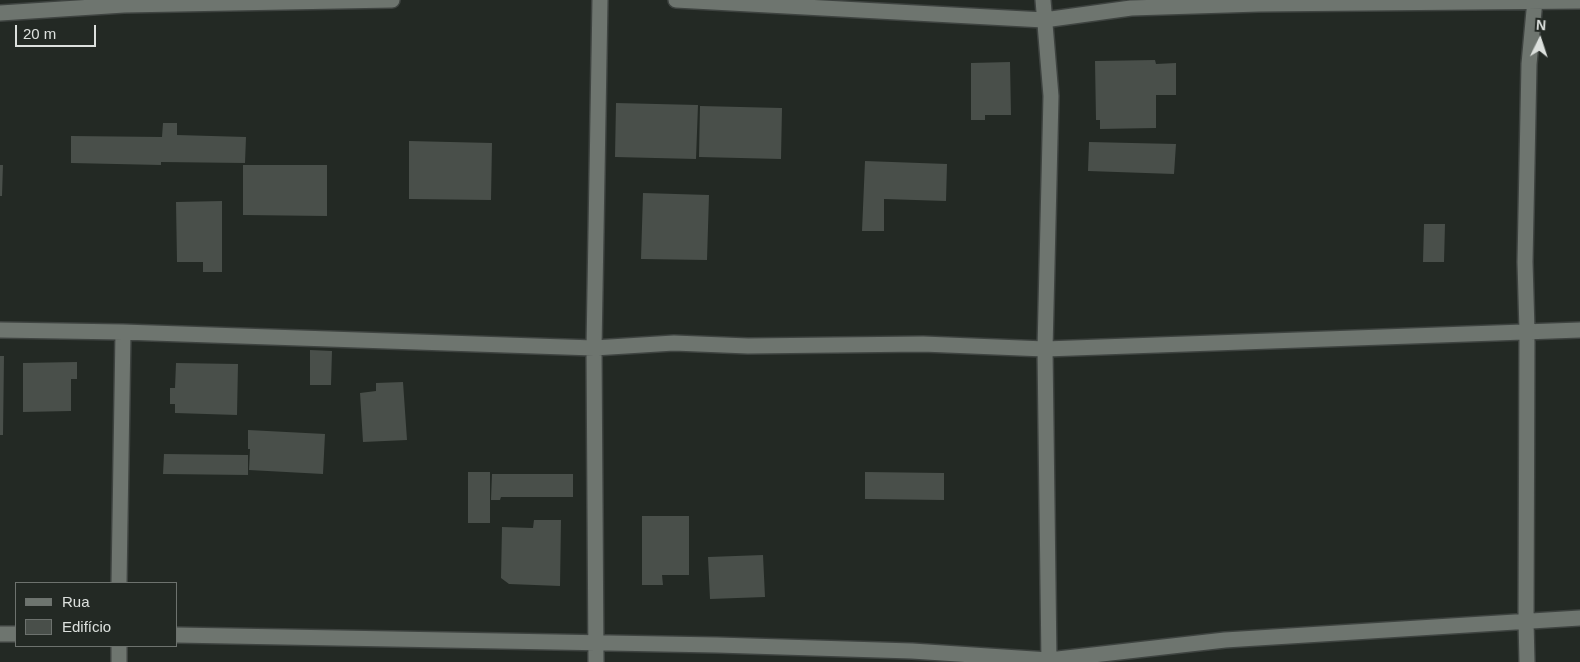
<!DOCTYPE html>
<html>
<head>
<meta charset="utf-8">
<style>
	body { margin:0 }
	#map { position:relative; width:1580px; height:662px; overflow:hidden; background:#232924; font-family:Helvetica,sans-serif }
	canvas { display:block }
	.legend { position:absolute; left:15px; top:582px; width:162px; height:65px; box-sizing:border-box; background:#232924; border:1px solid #6d726e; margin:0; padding:6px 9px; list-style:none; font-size:15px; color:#dce0dd }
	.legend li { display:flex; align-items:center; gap:10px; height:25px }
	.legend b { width:25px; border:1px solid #6d726e }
	.north { position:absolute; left:1515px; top:15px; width:50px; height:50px; -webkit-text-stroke:4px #232924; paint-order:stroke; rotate:4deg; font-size:14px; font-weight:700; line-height:20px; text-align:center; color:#dce0dd }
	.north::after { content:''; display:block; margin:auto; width:18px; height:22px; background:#dce0dd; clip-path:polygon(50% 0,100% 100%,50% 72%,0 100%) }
	.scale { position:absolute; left:15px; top:25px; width:81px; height:22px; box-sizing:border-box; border:2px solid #dce0dd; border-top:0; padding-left:6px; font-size:15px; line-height:18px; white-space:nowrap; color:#dce0dd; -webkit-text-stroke:4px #232924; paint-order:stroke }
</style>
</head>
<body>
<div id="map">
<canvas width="1580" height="662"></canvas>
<ul class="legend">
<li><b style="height:6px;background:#6e756f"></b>Rua</li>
<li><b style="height:14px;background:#494f4a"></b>Edifício</li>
</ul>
<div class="north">N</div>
<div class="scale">20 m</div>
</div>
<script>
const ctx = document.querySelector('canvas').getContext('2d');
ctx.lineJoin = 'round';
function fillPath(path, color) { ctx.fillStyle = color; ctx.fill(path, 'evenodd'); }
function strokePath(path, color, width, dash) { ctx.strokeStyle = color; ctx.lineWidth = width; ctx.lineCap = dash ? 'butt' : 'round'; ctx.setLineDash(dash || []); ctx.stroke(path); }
const building = new Path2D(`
	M1155,60L1156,64L1176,63V95H1156V128L1100,129V120H1096L1095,61Z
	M1010,62L1011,115H985V120H971V63Z
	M616,103L698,105L696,159L615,157Z
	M700,106L782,108L781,159L699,157Z
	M163,123H177V135L246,137L245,163L161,162V165L71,163V136L162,137Z
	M409,141L492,143L491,200L409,199Z
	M1089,142L1176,144L1174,174L1088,171Z
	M865,161L947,164L946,201L884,199V231H862Z
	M0,165H3L2,196H0Z
	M243,165H327V216L243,215Z
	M643,193L709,195L707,260L641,259Z
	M222,201V272H203V262H177L176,202Z
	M1424,224H1445L1444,262H1423Z
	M310,350L332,351L331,385H310Z
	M0,356H4L3,435H0Z
	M77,362V379H71V411L23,412V363Z
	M176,363L238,364L237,415L175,413V404H170V388H175Z
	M403,382L407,440L363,442L360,393L376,391V383Z
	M248,430L325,434L323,474L249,470L250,449H248Z
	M164,454L248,455V475L163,474Z
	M468,472H490V523H468Z
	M865,472L944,473V500L865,499Z
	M492,474H573V497H501L500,500H491Z
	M642,516H689V575H662L663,585H642Z
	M534,520H561L560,586L509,584L501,578L502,527L533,528Z
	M763,555L765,597L710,599L708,557Z`);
const street = new Path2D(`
	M676,0L1044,20L1131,8L1259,4L1580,1
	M1043,0L1051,96L1045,349L1049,662
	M0,13L124,5L392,0
	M0,330L123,332L594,348L674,343L748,346L923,344L1045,349L1580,330
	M119,583L123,332
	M0,634H16
	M176,635L717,645L912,651L1049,660L1225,640L1580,618
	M119,646V662
	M596,662L594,348L600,0
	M1527,662L1526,621L1527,331L1525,262L1529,64L1535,0`);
fillPath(building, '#494f4a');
strokePath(street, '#3e4340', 18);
strokePath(street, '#6e756f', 15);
</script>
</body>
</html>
